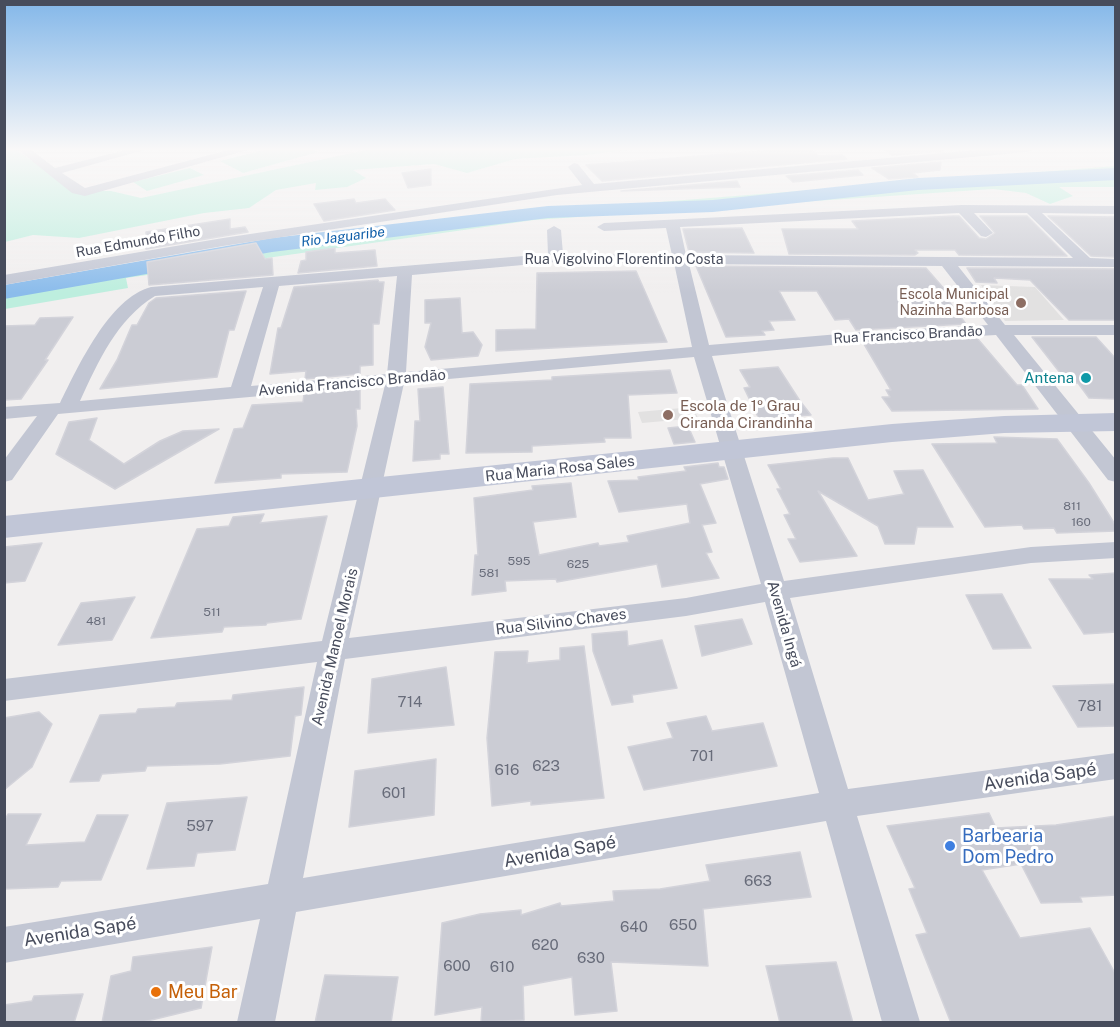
<!DOCTYPE html>
<html>
<head>
<meta charset="utf-8">
<style>
	body { margin:0 }
	#map { position:relative; width:1120px; height:1027px; overflow:hidden; background:#f1efef; font-family:"Public Sans",sans-serif }
	canvas { display:block }
	.frame { position:absolute; inset:0; border:6px solid #474c5c; pointer-events:none }
</style>
</head>
<body>
<div id="map">
<canvas width="1120" height="1027"></canvas>
<div class="frame"></div>
</div>
<script>
const ctx = document.querySelector('canvas').getContext('2d');
ctx.lineJoin = 'round';
function fillPath(path, color) { ctx.fillStyle = color; ctx.fill(path, 'evenodd'); }
function strokePath(path, color, width, dash) { ctx.strokeStyle = color; ctx.lineWidth = width; ctx.lineCap = dash ? 'butt' : 'round'; ctx.setLineDash(dash || []); ctx.stroke(path); }
function drawText(font, color, halo, rows, align = 'center') {
  ctx.font = font + ' "Public Sans",sans-serif'; ctx.lineWidth = 6; ctx.setLineDash([]); ctx.textBaseline = 'middle'; ctx.strokeStyle = halo; ctx.fillStyle = color; for (const [text, x, y, turn = 0] of rows) {
    ctx.save(); ctx.translate(x, y); ctx.rotate((+turn || 0) * Math.PI / 180); ctx.textAlign = isNaN(turn) ? turn : align; if (halo) ctx.strokeText(text, 0, 0); ctx.fillText(text, 0, 0); ctx.restore();
  }
}
const education = new Path2D(`
	M981,285L1035,287L1064,320L1005,321Z
	M693,407L698,418L642,423L638,412Z`);
const green = new Path2D(`
	M4,149H15L51,174L85,191H111L141,198L371,149H637L586,155L515,159L467,173L434,164L353,170L366,178L347,187L315,190L316,183L276,190L249,208L204,213L79,238L33,235L5,242Z
	M268,149H311L318,152L243,173L220,161Z
	M1115,166V187H1059L1073,196L1050,204L1026,193L993,189L534,220L126,278L128,288L5,309V290L299,239L482,216Z
	M190,168L204,175L147,191L133,182Z`);
const river = new Path2D(`
	M1116,168V180L918,190L713,212L548,218L272,252L4,299V285L272,238L548,206L713,200L918,178Z`);
const building = new Path2D(`
	M789,149H810L819,156L842,155L847,159L602,181L586,165Z
	M884,149H939L942,151L892,155Z
	M941,162L940,170L913,173L918,177L889,179L872,168Z
	M431,169V185L408,188L402,173Z
	M858,170L863,175L793,182L786,176Z
	M737,181L740,187L621,191Z
	M354,199L356,203L385,199L395,210L324,221L314,204Z
	M954,216H959L979,238L986,239L995,233L980,216H1027L1067,256L959,255L955,250H915L918,253L915,255L789,254L782,229H858L852,221Z
	M1048,216L1116,217V257L1091,256Z
	M230,219V229L245,227L248,232L146,249V232Z
	M742,228L754,253L689,252L683,229Z
	M256,243L265,259L272,258L273,275L149,285L147,262Z
	M335,248V253L375,250L377,266L298,273L301,261L306,260V252Z
	M696,266L926,268L946,291H941L966,324L856,330L849,319L835,320L817,291H779L795,320L769,321L774,330L762,331L765,335L726,337Z
	M967,268L1116,269V320H1069L1030,280L994,278L997,283L976,282Z
	M636,271L667,342L496,351V330L536,329L537,273Z
	M378,280L379,282H384L379,324H373V365L360,366V374L305,379L306,371L270,374L278,328H281L294,287Z
	M246,291L234,330H229L217,377L100,389L117,360L132,325H137L149,303L156,298Z
	M460,298L462,333L473,332L482,345L478,356L431,360L425,347L431,323H425V300Z
	M73,317L45,360H48L21,399L4,400V326L35,325L40,318Z
	M1032,337H1096L1116,359V399L1089,398L1078,383H1068Z
	M977,338L1017,385H1022L1038,409L892,411L882,397H890L886,390H891L864,344Z
	M778,367L800,401L811,415L759,419L744,388L750,387L740,370Z
	M670,370L677,393L628,395L631,438H604L605,442L532,446V452L466,453L470,384L552,380V377Z
	M443,387L449,454H440V459L413,461L415,421H420L418,389Z
	M360,389V409H356L357,426L347,472L281,474V478L215,483L234,429L243,428L252,405L303,402L304,394Z
	M97,418L89,440L124,464L160,441L183,431L219,429L115,489L56,454L69,422Z
	M688,426L695,442L674,444L668,428Z
	M994,437L1057,439L1089,483L1116,526V531L1057,533L1054,528L1024,529L1022,525L985,527L932,444L997,443Z
	M833,458H848L868,500L904,494L894,471L923,470L953,527H917L914,544H885L878,526L818,491L857,556L800,562L788,539H796L784,515L790,514L777,489H781L768,465Z
	M718,463L719,467H724L728,479L700,484L716,523L702,525L712,552L706,553L719,578L662,587L657,564L557,582L556,579L505,581L506,591L472,595L475,555H478L474,498L533,490L532,486L571,483L576,517L533,522L539,555L598,543L599,546L629,542L627,536L690,523L687,504L619,512L608,481L639,480L638,477L686,471L684,467Z
	M264,514L260,523L327,516L301,619L267,623L266,625L224,627L222,632L151,638L197,529L229,526L233,517Z
	M42,543L25,581L4,583V547Z
	M1116,573V632L1084,634L1049,579H1093L1089,575Z
	M1002,594L1031,648L993,649L966,595Z
	M135,597L112,640L58,645L81,603Z
	M742,619L752,644L702,656L695,626Z
	M627,631L628,646L662,640L677,688L632,695L633,702L612,705L593,651L592,634Z
	M584,646L604,798L531,805V801L492,806L487,738L495,652L528,651L527,663L560,660V648Z
	M446,667L454,725L368,733L372,679Z
	M1116,684V726L1078,727L1053,686Z
	M304,687L301,715L295,716L290,756L220,764L147,766L145,771L102,774L99,781L70,782L100,715L136,713L138,709L175,707L177,703L232,700L233,695Z
	M39,712L52,724L32,767L4,790V718Z
	M706,716L712,731L763,723L777,766L644,790L628,747L673,738L667,723Z
	M436,759L434,815L349,827L355,771Z
	M247,797L235,850L197,853L194,866L147,869L167,803Z
	M989,813L996,828L1056,825L1116,816V895L1080,897L1082,902L1041,903L1021,864L982,870L1020,938L1090,928L1116,975V1023H951L916,935L927,933L909,889L915,888L887,826Z
	M8,814H41L26,845L85,842L97,815H128L101,880L61,881L58,887L4,889V821Z
	M800,852L811,897L703,909L708,966L611,962L617,1011L575,1015L572,977L523,986L524,1020L481,1022L482,1007L435,1015L442,923L480,914L521,910V915L560,903L561,906L614,901L613,891L660,889L710,881L706,865Z
	M212,947L201,1008L139,1023H102L111,976L131,971L133,957Z
	M836,962L853,1023H780L766,966Z
	M325,975L398,977L391,1023H315Z
	M83,994L74,1023H4V1005L32,1001L34,996Z`);
const street = new Path2D(`
	M17,149H30L55,168L129,149H148L62,173L85,188L232,149H251L85,196L72,193Z
	M989,149H1033L1027,152L557,195L223,246L4,285V275L223,238L582,185L568,167L574,163L578,164L594,184Z
	M962,205L1116,206V214L1042,213L1090,258L1116,259V267L958,266L1005,325H1116V335H1014L1116,460V482L1108,480L996,335L863,342L712,356L784,581L1031,547L1116,542V558L1031,563L790,598L848,789L1116,753V779L857,816L920,1022H882L826,821L296,912L275,1022H237L260,919L4,963V927L268,884L317,662L4,701V679L322,641L385,385L58,414L12,480L4,482V460L37,416L4,419V407L60,403C78,367 109,298 151,287L548,254L547,230L554,226L561,230L563,254L672,255L666,228L604,231L597,227L604,223ZM959,213L981,236L986,237L993,233L974,213H1027L1073,258L686,255L680,227ZM556,262L674,263L692,347L406,372L412,275ZM689,264L942,266L988,325L863,332L709,345ZM397,276L387,374L251,386L279,286ZM263,287L231,387L80,401C98,362 117,319 155,296ZM694,357L761,584L686,598L349,638L404,383ZM765,602L819,793L303,878L345,659L686,616Z`);
const secondary = new Path2D(`
	M1116,413V431L1004,433L892,442L4,538V516L892,424L1004,416Z`);
const markers = [
	[1021,303,6,"#8d6e63"],
	[1086,378,6,"#0f9aa8"],
	[668,415,6,"#8d6e63"],
	[950,846,6,"#3f7fe0"],
	[156,992,6,"#e8710a"]
];
const numberNames = [
	["811",1072,506],
	["160",1081,522],
	["595",519,561],
	["625",578,564],
	["581",489,573],
	["511",212,612],
	["481",96,621]
];
const farWaternames = [
	["Rio Jaguaribe",343,237,-7]
];
const farStreetnames = [
	["Rua Edmundo Filho",138,242,-10],
	["Rua Vigolvino Florentino Costa",624,260],
	["Rua Francisco Brandão",908,335,-3]
];
const farEducationnames = [
	["Escola Municipal",1009,295],
	["Nazinha Barbosa",1009,311]
];
const cultureNames = [
	["Antena",1074,378]
];
const streetNames = [
	["Avenida Francisco Brandão",352,383,-5],
	["Rua Maria Rosa Sales",560,469,-6],
	["Rua Silvino Chaves",561,622,-7],
	["Avenida Ingá",784,624,74],
	["Avenida Manoel Morais",335,647,-77]
];
const educationNames = [
	["Escola de 1º Grau",680,406],
	["Ciranda Cirandinha",680,423]
];
const nearNumbernames = [
	["714",410,702],
	["781",1090,706],
	["701",702,756],
	["623",546,766],
	["616",507,770],
	["601",394,793],
	["597",200,826],
	["663",758,881],
	["650",683,925],
	["640",634,927],
	["620",545,945],
	["630",591,958],
	["600",457,966],
	["610",502,967]
];
const nearStreetnames = [
	["Avenida Sapé",1040,777,-8],
	["Avenida Sapé",560,852,-10],
	["Avenida Sapé",80,932,-9]
];
const nearShopnames = [
	["Barbearia",962,836],
	["Dom Pedro",962,857]
];
const nearFoodnames = [
	["Meu Bar",168,992]
];
fillPath(education, '#e2e1e1');
fillPath(green, '#bdeede');
fillPath(river, '#8bbceb');
fillPath(building, '#cbccd4');
strokePath(building, '#d3d3da', 1.5);
fillPath(street, '#c2c6d3');
fillPath(secondary, '#c1c6d7');
const sky = ctx.createLinearGradient(0, 0, 0, 293);
sky.addColorStop(0, '#83b7e9');
sky.addColorStop(0.51, '#f9f8f8');
sky.addColorStop(1, '#f9f8f800');
ctx.fillStyle = sky;
ctx.fillRect(0, 0, 1120, 293);
for (const [x, y, r, color] of markers) { const dot = new Path2D(); dot.arc(x, y, r, 0, 2 * Math.PI); ctx.fillStyle = color; ctx.fill(dot); strokePath(dot, '#fff', 2); }
drawText('12px', '#686c7a', null, numberNames);
drawText('italic 14px', '#0e5da8', '#fff', farWaternames);
drawText('14px', '#474c5c', '#fff', farStreetnames);
drawText('14px', '#785e54', '#fff', farEducationnames, 'right');
drawText('15px', '#0d838f', '#fff', cultureNames, 'right');
drawText('15px', '#474c5c', '#fff', streetNames);
drawText('15px', '#785e54', '#fff', educationNames, 'left');
drawText('15px', '#686c7a', null, nearNumbernames);
drawText('18px', '#474c5c', '#fff', nearStreetnames);
drawText('18px', '#366cbe', '#fff', nearShopnames, 'left');
drawText('18px', '#c56008', '#fff', nearFoodnames, 'left');
</script>
</body>
</html>
